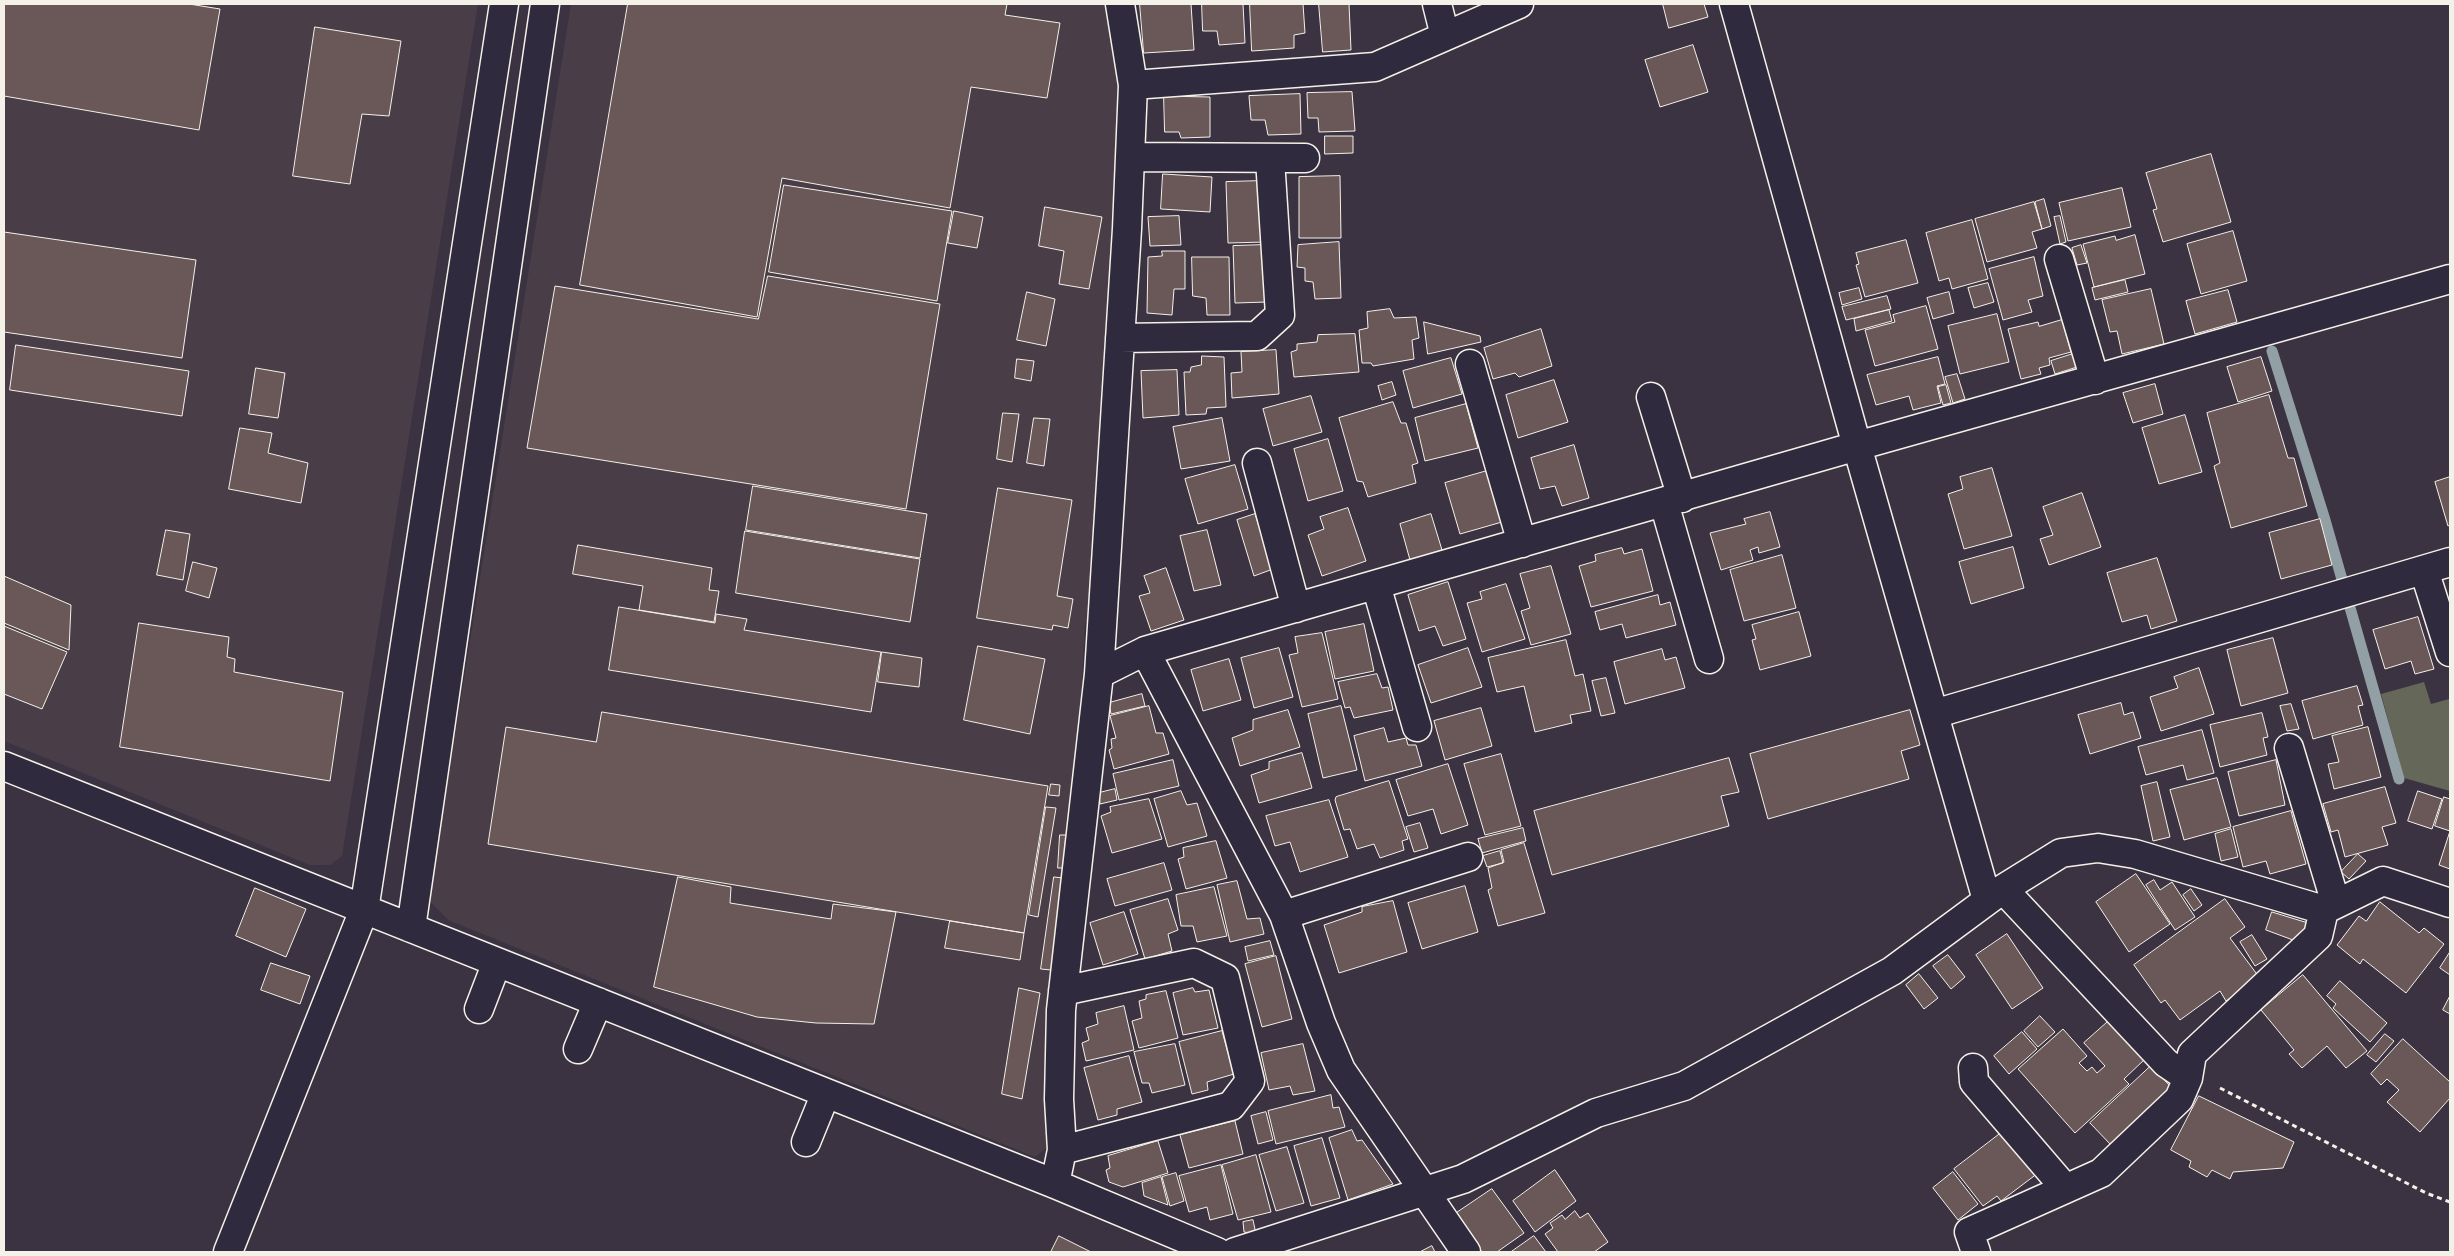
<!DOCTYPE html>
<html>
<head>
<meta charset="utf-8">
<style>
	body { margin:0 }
	#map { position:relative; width:2454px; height:1256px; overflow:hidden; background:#3b3342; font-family:Mynerve,sans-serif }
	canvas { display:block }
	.frame { position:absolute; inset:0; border:5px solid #f4f1e8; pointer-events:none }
</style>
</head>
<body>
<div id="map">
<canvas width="2454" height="1256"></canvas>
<div class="frame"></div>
</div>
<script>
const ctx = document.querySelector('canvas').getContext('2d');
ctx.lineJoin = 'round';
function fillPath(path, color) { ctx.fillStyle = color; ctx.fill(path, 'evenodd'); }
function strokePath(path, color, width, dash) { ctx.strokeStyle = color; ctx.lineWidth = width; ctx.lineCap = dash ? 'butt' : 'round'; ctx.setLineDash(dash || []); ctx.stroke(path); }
const built = new Path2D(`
	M4,4H478L342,856L330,865H310L4,741Z
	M571,4H1107L1127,106L1094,613L1085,623L1077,771L1045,1077L1051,1144L1035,1157L448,920L429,900Z`);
const green = new Path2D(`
	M2424,682L2431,704L2449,699L2450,705V791L2404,778L2381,694Z`);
const stream = new Path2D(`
	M2272,351L2325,520L2399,779`);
const building = new Path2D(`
	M4,4H189L220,9L199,130L4,96Z
	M628,4H1007L1005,15L1060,23L1047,98L971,87L950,208L782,178L757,317L580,285Z
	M1140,4H1191L1194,50L1144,53Z
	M1202,4H1243L1245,43L1219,45L1217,31H1203Z
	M1250,4H1303L1305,33L1294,35V48L1252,51Z
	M1319,4H1349L1351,50L1323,52Z
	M1663,4H1704L1708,17L1669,28Z
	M315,27L401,41L389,116L362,114L350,184L293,176Z
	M1693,45L1708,92L1660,107L1645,60Z
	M1352,92L1355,131L1319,132L1318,118H1308L1307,93Z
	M1300,94L1301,134L1268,135L1265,120H1251L1249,96Z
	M1164,96L1210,97V137L1181,138L1179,132H1165Z
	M1325,136H1353V153L1325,154Z
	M2211,154L2231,222L2163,242L2153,210L2157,209L2146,173Z
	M1163,174L1212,177L1210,212L1161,209Z
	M1340,176L1341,238H1299V177Z
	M1256,181L1264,188L1265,242L1228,243L1226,182Z
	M784,185L952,211L937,301L769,272Z
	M2122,188L2131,227L2068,241L2059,203Z
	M2044,199L2051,226L2042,229L2035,202Z
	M2034,202L2042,229L2032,232L2037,248L1987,262L1975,219Z
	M1045,207L1102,217L1089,289L1059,284L1064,251L1039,246Z
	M954,211L983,217L977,248L948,243Z
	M1179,216L1181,245L1150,246L1148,217Z
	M2060,216L2066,242L2060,244L2054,217Z
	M1972,220L1988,279L1952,289L1949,278L1939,281L1926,233Z
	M2233,231L2247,281L2201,294L2187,244Z
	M4,232L196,260L182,358L4,332Z
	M2135,235L2145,274L2094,287L2083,244L2115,236L2116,240Z
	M1906,240L1918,283L1865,297L1856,265L1859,264L1856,253Z
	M1339,242L1341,298L1315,299L1313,282L1305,281V268L1297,267L1298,245Z
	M1264,245L1267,302L1235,303L1233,246Z
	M2081,245L2087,263L2077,265L2072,248Z
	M1162,251H1185V289H1174L1172,315L1147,313L1148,257L1162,256Z
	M1192,257H1229L1230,315H1207L1206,298L1193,296Z
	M2034,257L2043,296L2028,300L2032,312L2003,320L1989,269Z
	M768,276L940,304L906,509L527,448L555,286L758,319Z
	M2125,280L2128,292L2095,300L2092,288Z
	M1988,283L1994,302L1974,308L1968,288Z
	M1859,288L1862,299L1842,305L1839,293Z
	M2151,289L2164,344L2122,354L2117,331L2110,332L2102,300Z
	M2228,290L2237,322L2195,334L2186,301Z
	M1027,292L1055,299L1046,346L1017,340Z
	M1949,292L1954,313L1933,319L1927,298Z
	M1887,296L1891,309L1846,320L1842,307Z
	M1926,306L1938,349L1875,366L1865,330L1895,322L1893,315Z
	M1390,309L1394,318L1416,317L1419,338L1412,340L1414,359L1373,366L1371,363H1362L1359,330L1368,328L1367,312Z
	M1889,310L1892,321L1856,331L1854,319Z
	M1997,314L2009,362L1960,374L1948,326Z
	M2062,320L2071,352L2049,358L2050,365L2039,368L2041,374L2021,379L2008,329L2038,322L2039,326Z
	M1424,322L1480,336L1481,342L1428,354Z
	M1541,329L1552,366L1519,377L1515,373L1493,379L1484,348Z
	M1355,334L1359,372L1294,377L1291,352L1297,350V344L1317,342L1318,335Z
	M16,345L189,371L182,416L10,390Z
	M1276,350L1279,394L1232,398L1231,373L1242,372L1241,352Z
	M2073,354L2077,367L2055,374L2051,361Z
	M1202,356L1224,357L1226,407L1207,408L1206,414L1186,415L1184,372H1190L1191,367L1201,365Z
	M1938,357L1945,384L1937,386L1941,403L1913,410L1909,396L1876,405L1867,375Z
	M2261,357L2272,391L2238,402L2227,367Z
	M1451,358L1462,394L1413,408L1403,371Z
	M1017,359L1034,361L1031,381L1015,378Z
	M256,368L285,373L278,418L249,414Z
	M1177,370L1179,415L1143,418L1141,371Z
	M1957,374L1965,399L1953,403L1945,377Z
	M1554,380L1568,422L1518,438L1506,395Z
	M1392,382L1396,395L1382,400L1378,386Z
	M2155,384L2163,414L2133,423L2123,393Z
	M1946,385L1951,403L1943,405L1938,387Z
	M2269,395L2288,458H2294L2307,506L2231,528L2214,466L2220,463L2207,413Z
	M1311,396L1322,432L1273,446L1263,409Z
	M1393,402L1401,423H1406L1418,463L1412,465L1416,483L1368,497L1363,482L1357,481L1339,418Z
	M1466,404L1478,448L1425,461L1415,418Z
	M1003,413L1019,414L1012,462L997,459Z
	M2185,415L2202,472L2159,484L2142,428Z
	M1034,418L1050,419L1044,466L1027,463Z
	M1222,418L1230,461L1181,469L1173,427Z
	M240,428L272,433L268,453L308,463L301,503L229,489Z
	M1328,439L1343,491L1308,501L1294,449Z
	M1574,445L1589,498L1562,506L1555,486L1540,489L1531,458Z
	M1235,465L1248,509L1198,524L1185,479Z
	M1992,468L2012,536L1964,549L1948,494L1963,489L1960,477Z
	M1487,471L1502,522L1460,534L1445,483Z
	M2450,477V525L2448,526L2435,482Z
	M753,486L927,514L920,558L746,530Z
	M998,488L1072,500L1057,596L1073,599L1068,628L1053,625L1052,630L977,618Z
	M2082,493L2101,547L2049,565L2040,539L2053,535L2043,507Z
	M1348,508L1366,561L1322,576L1308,535L1324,529L1320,517Z
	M1770,512L1780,547L1759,553L1758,547L1750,550L1753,560L1721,570L1710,533L1746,524L1744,519Z
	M1255,514L1273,569L1254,576L1237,520Z
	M1431,514L1442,550L1410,560L1400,524Z
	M2320,519L2332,565L2281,579L2269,533Z
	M166,530L190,534L183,580L157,575Z
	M1207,530L1221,585L1194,591L1180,536Z
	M745,531L920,559L910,622L736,593Z
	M578,545L712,568L709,590L719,591L714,622L639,610L643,586L573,574Z
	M2013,547L2024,588L1971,604L1959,562Z
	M1622,548L1624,554L1642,549L1653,591L1591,607L1579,566L1596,561L1595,555Z
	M1782,555L1796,608L1744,621L1730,570Z
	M2157,558L2177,621L2151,629L2147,615L2122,622L2107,573Z
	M193,562L217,568L209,598L186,591Z
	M1551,566L1571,634L1531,645L1521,611L1530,608L1520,574Z
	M1166,568L1184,620L1151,631L1139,596L1150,593L1144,576Z
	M4,576L71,605L69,650L4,623Z
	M1448,582L1466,639L1443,646L1435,626L1419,631L1408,595Z
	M1506,584L1525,639L1482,652L1467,603L1482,599L1480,592Z
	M1658,595L1660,605L1670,602L1676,625L1626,638L1622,624L1600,630L1595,612Z
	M619,607L715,623L716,614L747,619L744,630L881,652L871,712L609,670Z
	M1799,612L1811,656L1760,670L1752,640L1756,639L1752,625Z
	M2418,617L2434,669L2415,674L2411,661L2385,669L2373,630Z
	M139,623L229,637L227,657L235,659L234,672L343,692L330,781L120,747Z
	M1364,624L1374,671L1335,679L1325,632Z
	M4,626L67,652L42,709L4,694Z
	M1322,633L1338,699L1302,707L1289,655L1298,653L1295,637Z
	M2273,638L2288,693L2241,706L2227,650Z
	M1566,640L1575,676L1583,674L1591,711L1570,715L1572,723L1535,732L1524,686L1497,692L1488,658Z
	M978,646L1045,659L1030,734L964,720Z
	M1279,648L1293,697L1254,708L1241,658Z
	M1468,648L1482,687L1431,703L1418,665Z
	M1662,649L1665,660L1676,657L1685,688L1625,704L1614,662Z
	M882,652L922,658L919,687L878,682Z
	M1229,659L1241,700L1203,711L1191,670Z
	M2199,668L2214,714L2161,731L2150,697L2178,688L2174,677Z
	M1377,674L1382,688L1388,687L1393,710L1354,718L1350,707L1345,708L1338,682Z
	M1606,678L1615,713L1601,716L1592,681Z
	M2357,686L2363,705L2358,706L2363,725L2313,739L2302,701Z
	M1142,694L1145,706L1111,714L1109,703Z
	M2121,703L2124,715L2133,712L2141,738L2090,754L2078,715Z
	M2291,704L2299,729L2287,731L2280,706Z
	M1149,706L1156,733H1163L1169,754L1114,769L1109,750L1112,748L1111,739L1116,738L1110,716Z
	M1341,706L1357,770L1323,778L1308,714Z
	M1481,708L1492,746L1445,760L1434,721Z
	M1288,710L1300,747L1240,766L1232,738L1253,730V720Z
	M1910,710L1920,745L1901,751L1909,779L1768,819L1750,754Z
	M602,712L1048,786L1024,933L488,844L506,727L596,742Z
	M2262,713L2268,737L2263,738L2267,755L2220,767L2210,725Z
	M2368,727L2381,777L2334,789L2328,764L2339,762L2332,736Z
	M1384,728L1388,742L1406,738L1408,745H1416L1422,766L1365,781L1354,736Z
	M2202,730L2214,773L2187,780L2183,765L2146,775L2138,747Z
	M1302,753L1312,788L1259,803L1251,775L1269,769V762Z
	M1501,754L1521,826L1485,835L1464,764Z
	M1729,758L1739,792L1721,796L1729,826L1552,875L1534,811Z
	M1173,760L1179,786L1119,800L1113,774Z
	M2276,760L2285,805L2239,816L2228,772Z
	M1448,764L1468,825L1441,834L1433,809L1408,816L1396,780Z
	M2217,778L2231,827L2184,840L2170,790Z
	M1389,781L1408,839L1402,841L1404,850L1380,858L1374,844L1357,849L1350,829L1344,830L1335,800L1336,797Z
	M2157,782L2170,837L2153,841L2141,786Z
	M1051,784L1060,785L1059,796L1049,795Z
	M2385,787L2396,823L2382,827L2388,845L2345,857L2338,830L2331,832L2323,804Z
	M1115,789L1117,800L1100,804L1099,793Z
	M1181,791L1187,805L1197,803L1207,836L1168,847L1154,799Z
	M2418,791L2442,799L2432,829L2408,821Z
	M2444,797L2450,799V869L2439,865L2450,831L2435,826Z
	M1149,799L1162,839L1112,853L1101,816L1111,812L1110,807Z
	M1329,800L1348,857L1300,872L1290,842L1275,846L1266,816Z
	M1046,807L1056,808L1038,917L1029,915Z
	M2291,811L2306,864L2270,874L2266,861L2243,867L2233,827Z
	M1420,823L1428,848L1414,852L1406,827Z
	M1523,828L1526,841L1482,853L1478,839Z
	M2231,829L2238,857L2221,861L2215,834Z
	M1060,835H1066L1063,868H1058Z
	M1216,841L1227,878L1186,889L1178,859L1184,857L1183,848Z
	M1524,843L1545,913L1498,926L1488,890L1492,888L1488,868L1504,862L1501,850Z
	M1500,851L1503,863L1487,867L1483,856Z
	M2358,854L2366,861L2349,879L2341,872Z
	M1164,863L1172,890L1115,906L1107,879Z
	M2136,874L2170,924L2129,952L2096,902Z
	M678,877L731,887L730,903L831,919L833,904L896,912L874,1024L816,1023L757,1017L654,987Z
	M1054,877L1063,878L1051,970L1041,969Z
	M2154,880L2160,890L2172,882L2195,917L2175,930L2146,885Z
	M1237,881L1247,919L1260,918L1264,934L1230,942L1217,885Z
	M1465,886L1478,932L1422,949L1408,903Z
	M1214,887L1227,936L1197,942L1193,926H1181L1176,895Z
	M255,888L306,909L286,957L236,936Z
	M2191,889L2202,905L2194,911L2183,895Z
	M1168,899L1178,930L1168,934L1172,951L1145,959L1130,910Z
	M2225,899L2245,927L2230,938L2259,977L2226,1001L2220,991L2180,1020L2165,1000L2161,1003L2134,965Z
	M1393,901L1407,952L1339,973L1324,925L1362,912V907Z
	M2380,902L2419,933L2424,928L2444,944L2406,993L2363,959L2360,964L2337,945L2359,916L2366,921Z
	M1124,912L1138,954L1103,965L1090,923Z
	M2272,912L2308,923L2311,932L2293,940L2266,930Z
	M950,921L1024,933L1020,960L945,948Z
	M2007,934L2043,988L2012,1009L1976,955Z
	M2252,935L2267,959L2255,966L2240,942Z
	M1270,941L1274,955L1248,961L1245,947Z
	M2450,952V975L2440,968Z
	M1948,955L1965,977L1951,989L1933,966Z
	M1276,956L1292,1019L1262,1027L1245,964Z
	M271,963L310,976L300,1004L261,990Z
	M1919,974L1938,998L1924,1009L1906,985Z
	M2303,975L2367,1051L2346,1068L2327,1046L2302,1068L2289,1054L2294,1050L2261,1010Z
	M2340,981L2387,1023L2370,1042L2333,1008L2336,1004L2327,996Z
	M1019,988L1040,993L1022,1099L1002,1094Z
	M1193,988L1195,992L1209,990L1218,1028L1183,1035L1173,993Z
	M1166,991L1178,1038L1139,1048L1132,1021L1142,1018L1139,1001L1146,999V995Z
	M2450,996V1014L2443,1010Z
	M1124,1006L1134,1050L1086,1061L1082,1043L1089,1040L1086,1028L1098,1024L1096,1013Z
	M2040,1016L2055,1032L2038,1047L2024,1031Z
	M2111,1019L2146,1058L2124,1079L2129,1084L2075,1133L2018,1069L2063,1029L2087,1056L2079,1063L2087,1071L2092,1067L2097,1073L2105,1066L2084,1043Z
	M1222,1031L1234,1074L1207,1082L1208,1090L1192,1094L1179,1042Z
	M2022,1032L2037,1049L2009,1074L1994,1056Z
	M2385,1034L2394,1041L2376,1062L2367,1055Z
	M2403,1039L2450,1082V1098L2420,1132L2387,1102L2399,1090L2387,1079L2381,1085L2371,1074Z
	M1175,1044L1185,1085L1152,1093L1149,1083H1142L1134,1052Z
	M1303,1044L1315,1091L1293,1095L1290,1086L1269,1090L1261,1053Z
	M1129,1056L1142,1102L1117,1109V1115L1098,1120L1084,1068Z
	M2151,1066L2172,1088L2111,1145L2090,1123Z
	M1331,1095L1333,1108L1339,1107L1345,1127L1276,1144L1268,1111Z
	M2199,1096L2294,1142L2283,1168L2233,1172L2230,1179L2212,1170L2207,1177L2189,1167L2191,1161L2171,1150Z
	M1266,1112L1273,1140L1258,1144L1251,1116Z
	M1235,1121L1243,1154L1189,1168L1180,1135Z
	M1352,1130L1357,1141L1362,1140L1393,1184L1348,1200L1329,1138Z
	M2005,1130L2038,1173L2001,1201L1997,1196L1983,1206L1954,1169Z
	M1322,1138L1340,1198L1311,1206L1294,1146Z
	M1158,1141L1168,1173L1123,1187L1109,1182L1106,1170L1110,1168L1108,1156Z
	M1287,1147L1304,1203L1276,1211L1259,1155Z
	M1256,1155L1271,1212L1238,1220L1222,1165Z
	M1221,1165L1233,1214L1210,1220L1207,1207L1189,1212L1179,1176Z
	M1555,1170L1576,1201L1535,1232L1513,1201Z
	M1953,1172L1978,1204L1958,1220L1933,1188Z
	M1176,1173L1184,1201L1170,1206L1162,1177Z
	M1161,1177L1168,1205L1144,1196L1142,1183Z
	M1492,1189L1524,1233L1497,1252H1482L1455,1214Z
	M1575,1211L1580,1218L1588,1213L1608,1242L1594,1252H1558L1545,1234L1553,1228L1550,1223L1562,1215L1565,1219Z
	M1253,1220L1256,1234L1244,1232L1243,1222Z
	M1059,1236L1091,1252H1051Z
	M1534,1236L1546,1252H1511Z
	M1432,1246L1435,1252H1420Z`);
const path = new Path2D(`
	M2220,1088L2426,1193L2450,1202`);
const minor = new Path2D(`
	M1437,4L1445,36
	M1734,4L1857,446L1987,900
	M1133,85L1375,67L1519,4
	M1130,157L1305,158
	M2059,259L2095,380
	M1120,338L1257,336L1280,315L1270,159
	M1470,364L1522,543
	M1651,397L1682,498
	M1257,463L1296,608
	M1664,503L1709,659
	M2424,570L2450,652
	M1376,585L1417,727
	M1145,651L1284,915L1321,1023L1341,1070L1466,1252
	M1099,674L1145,651L1857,446L2450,279
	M1934,714L2450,562
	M2289,748L2336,904
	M4,766L1055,1184L1217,1252
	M2003,889L2166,1063L2188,1078
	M1284,915L1468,857
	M411,928L545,4
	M479,1009L497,962
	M578,1049L598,1002
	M1973,1068L1974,1082L2065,1188
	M806,1142L826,1093
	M1062,1150L1231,1106L1250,1081L1225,978L1194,963L1063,991
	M1055,1184L1062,1150L1059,1099L1061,1010L1099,674L1127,229L1133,85L1120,4
	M228,1252L364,910L504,4
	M1235,1252L1463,1179L1596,1113L1684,1086L1892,971L2003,889L2061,853L2098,848L2135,854L2324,910L2383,881L2450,903
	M1976,1252L1969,1232L2101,1173L2179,1099L2188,1078L2192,1054L2318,936L2324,910`);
fillPath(built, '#493e48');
fillPath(green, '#656758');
strokePath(stream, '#929fa5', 11);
fillPath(building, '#695857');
strokePath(building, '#f4f1e8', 1);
strokePath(minor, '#f4f1e8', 31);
strokePath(path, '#f4f1e8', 3, [5, 4]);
strokePath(minor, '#2f2a3d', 28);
</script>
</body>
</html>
